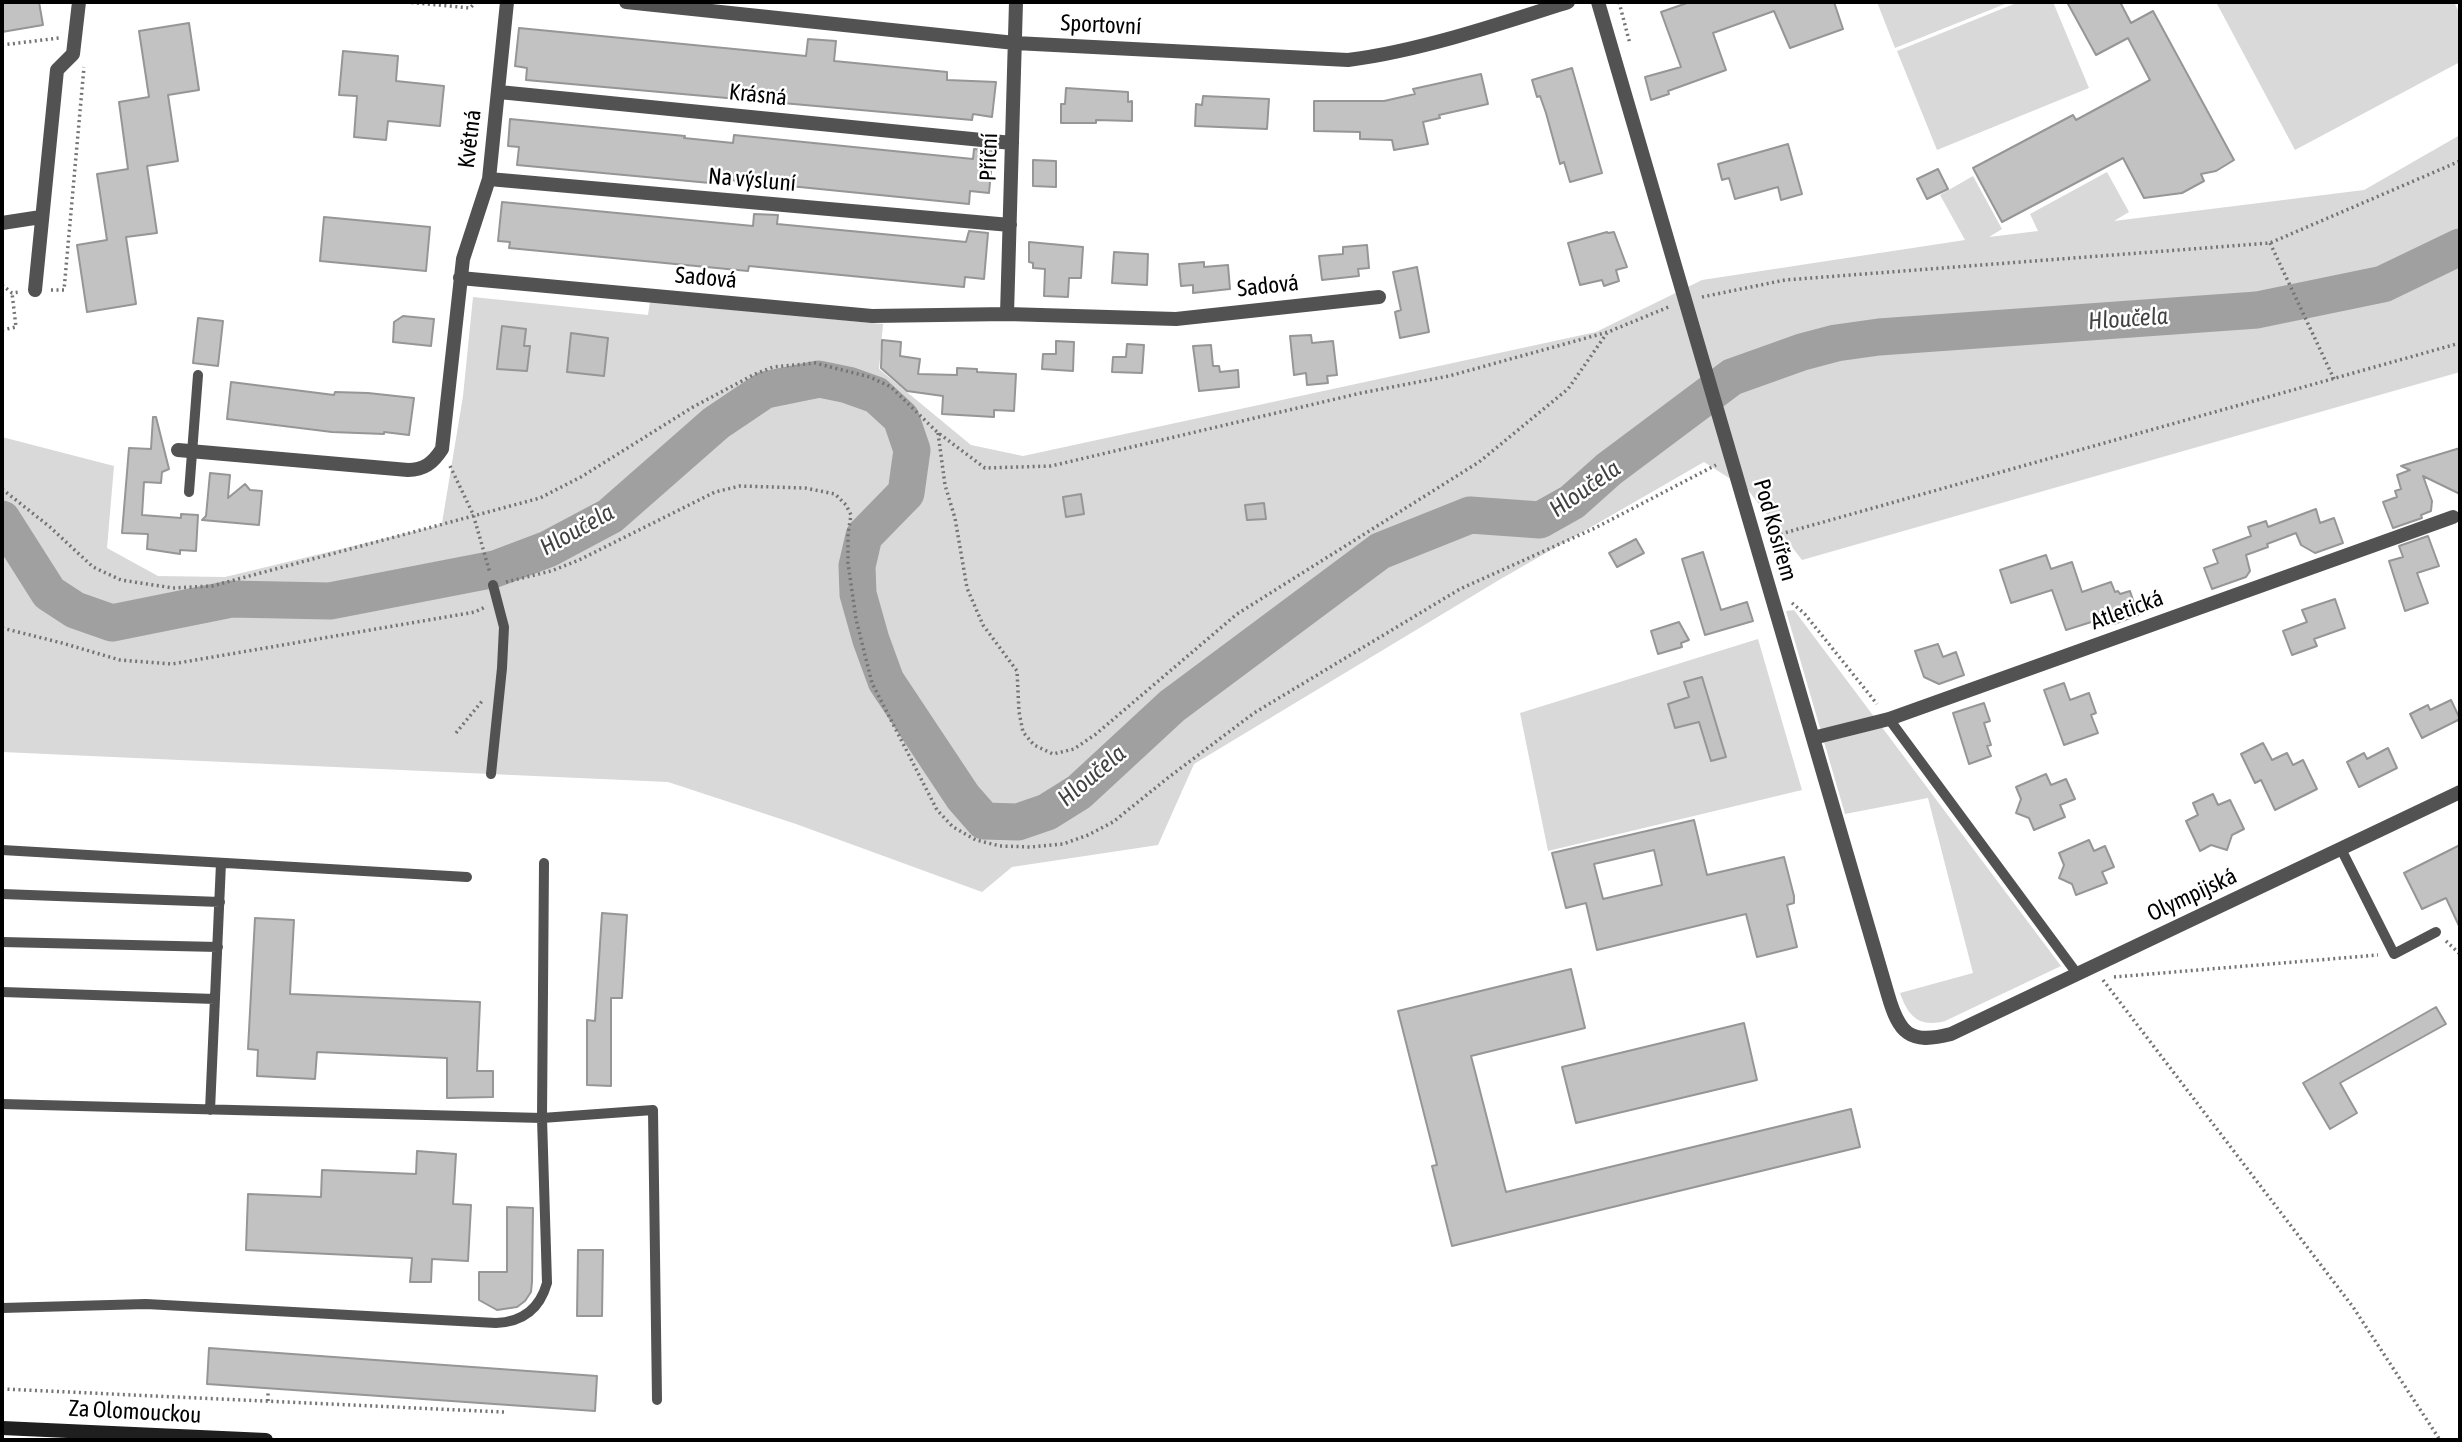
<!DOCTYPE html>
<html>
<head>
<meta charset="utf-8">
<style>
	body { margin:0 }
	#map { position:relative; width:2462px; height:1442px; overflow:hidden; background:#fff; font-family:"Asap Condensed",sans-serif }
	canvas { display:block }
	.frame { position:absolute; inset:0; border:4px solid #000; pointer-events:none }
</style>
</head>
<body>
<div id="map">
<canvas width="2462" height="1442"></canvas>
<div class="frame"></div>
</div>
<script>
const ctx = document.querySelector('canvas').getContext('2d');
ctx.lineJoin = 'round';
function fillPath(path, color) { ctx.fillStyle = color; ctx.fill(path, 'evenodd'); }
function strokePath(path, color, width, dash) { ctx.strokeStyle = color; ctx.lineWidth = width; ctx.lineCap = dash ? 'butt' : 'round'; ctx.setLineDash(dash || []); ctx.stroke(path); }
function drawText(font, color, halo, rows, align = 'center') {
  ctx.font = font + ' "Asap Condensed",sans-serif'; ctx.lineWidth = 5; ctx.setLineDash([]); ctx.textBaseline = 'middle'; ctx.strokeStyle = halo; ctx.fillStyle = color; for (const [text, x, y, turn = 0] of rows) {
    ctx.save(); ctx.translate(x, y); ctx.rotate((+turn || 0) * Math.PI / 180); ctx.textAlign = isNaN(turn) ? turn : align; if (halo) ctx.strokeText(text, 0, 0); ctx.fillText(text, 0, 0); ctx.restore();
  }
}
const green = new Path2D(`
	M1877,2H2010L1895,48Z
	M2019,2H2053L2089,88L1937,150L1897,51Z
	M2216,2H2454L2460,14V62L2295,150Z
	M2460,135V372L1802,560L1748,490L1704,462L1499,580L1194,764L1158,845L1012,867L982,892L796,824L668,782L2,752V437L114,466L107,548L158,576L225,577L436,526L442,523L463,396L473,297L648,315L650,302L883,324L879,369L971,445L1023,456L1596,332L1702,280L1965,240L1940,195L1973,176L2002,229L1989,237L2038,231L2030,214L2107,172L2129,212L2114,221L2364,190Z
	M1794,610L2061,966L1945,1021C1919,1028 1908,1016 1900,993L1973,973L1928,798L1845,814L1786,611Z
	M1758,639L1802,790L1548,851L1520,713Z`);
const river = new Path2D(`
	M2,519L49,593L75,610L112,623L231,599L330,601L495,569L548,549L610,516L716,423L765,390L819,379L848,385L876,395L901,418L912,450L906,493L864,536L857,566L858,594L871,640L886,681L963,797L984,821L1018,822L1047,812L1079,792L1172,706L1380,551L1470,515L1540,520L1572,502L1609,469L1732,377L1802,352L1836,343L1879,337L2257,310L2383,284L2460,247`);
const building = new Path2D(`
	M2,2H39L43,25L2,32Z
	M1690,2H1834L1843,29L1790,48L1774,11L1713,33L1726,70L1668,91L1669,94L1651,100L1645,77L1681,67L1661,12Z
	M2067,2H2120L2131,23L2153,11L2234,160L2216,171L2201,174L2204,181L2182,193L2144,198L2123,158L2002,222L1973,168L2073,115L2076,120L2150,80L2128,38L2096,55Z
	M189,23L199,90L168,95L178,161L147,166L157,233L126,237L136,304L87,312L77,245L107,240L97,174L128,169L119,102L149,97L139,31Z
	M519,28L806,56L808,39L836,41L834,61L947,72V80L996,82L992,117L973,114L972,120L526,80L527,68L515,66Z
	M343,51L398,56L396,81L444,86L440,126L388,121L386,140L354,137L357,96L339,95Z
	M1572,68L1602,173L1570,182L1564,162L1560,164L1546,113L1540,96L1537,97L1532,80Z
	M1481,74L1488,104L1439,115L1440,118L1423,122L1428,144L1394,150L1392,140L1360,139V132L1314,131V101H1384L1415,94L1413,89Z
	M1066,88L1128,92V102L1132,101V121L1096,120V123H1061V104H1065Z
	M1203,96L1269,99L1267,129L1195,126L1196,104L1202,105Z
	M510,119L685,136L684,138L733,143L734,135L973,159L974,149L993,151L989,193L970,191L969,204L710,178V183L517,165L519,147L508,146Z
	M1788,144L1802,194L1781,200L1778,187L1735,199L1729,178L1722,180L1718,164Z
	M1033,160L1056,161V187L1033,186Z
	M1938,169L1948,189L1927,199L1917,179Z
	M502,202L753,226L754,214L778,215L777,224L966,242L969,231L988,233L984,279L965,277L964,287L749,266L748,271L509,248L510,242L498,241Z
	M324,217L430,227L426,271L320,261Z
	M1607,232L1608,233L1614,232L1627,267L1616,270L1619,281L1604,286L1602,280L1580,285L1568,243Z
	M1029,242L1083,247L1081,278H1069L1068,297L1044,296L1045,269L1033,268V263L1029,262Z
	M1367,245L1369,268L1358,269L1359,276L1322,280L1319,256L1343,254V247Z
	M1114,252L1148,254L1147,285L1112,283Z
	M1204,262V267L1228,265L1230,289L1193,293V285L1181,286L1179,264Z
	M1417,267L1429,332L1400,338L1395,312L1401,310L1393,272Z
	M403,316L434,319L431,346L393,342L394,322Z
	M198,318L223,321L218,366L193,363Z
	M502,326L526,329L524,346H530L527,371L497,369Z
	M571,333L608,338L604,376L567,372Z
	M1311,335L1312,343L1333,341L1337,375L1327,376L1328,383L1307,385L1306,373L1294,375L1290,336Z
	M882,340L901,342L900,356L920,359L918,374L957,375V368L977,369V372L1016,374L1014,411L994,410V417L942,414L943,396L907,391L881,368Z
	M1056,341L1074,342L1073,371L1042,369L1043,354H1056Z
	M1127,344L1144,345L1142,373L1112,372L1113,357H1126Z
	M1211,345L1213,366H1219L1220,372L1238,370L1239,387L1199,391L1193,346Z
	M231,382L334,395L335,392L368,393L414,398L409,435L384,432V434L332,432L227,419Z
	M153,417H156L169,469L162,472L161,483L144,482L142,515L181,518V514L198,515L196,551L180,550V554L147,549L148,534L122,533L129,448L151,449Z
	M2460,448V494L2423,476L2432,501L2431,511L2421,515L2422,518L2393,528L2383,502L2397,497L2395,491L2401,489L2397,475L2410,470L2401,466Z
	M210,473L230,475L228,498L245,484L250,490L262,491L259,525L202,520L206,516Z
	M1081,494L1084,514L1066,517L1063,497Z
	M1264,503L1266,519L1247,520L1245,505Z
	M2316,509L2320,523L2334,518L2343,543L2315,553L2301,545L2296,533L2267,544L2268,547L2246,555L2250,571L2246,577L2212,589L2204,568L2218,563L2213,550L2251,536L2248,527L2266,521L2268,527Z
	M2428,536L2439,566L2417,573L2428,603L2405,611L2389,561L2403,557L2399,546Z
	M1636,539L1644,553L1617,567L1609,553Z
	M1703,552L1721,610L1747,602L1753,621L1705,635L1682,559Z
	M2046,555L2051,569L2072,562L2082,592L2111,582L2115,592L2118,591L2120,594L2130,591L2138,615L2114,624H2109L2107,617L2066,630L2052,590L2011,603L2000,570Z
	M2335,599L2345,628L2314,639L2317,646L2292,655L2283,631L2307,622L2302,610Z
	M1679,622L1689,640L1681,643L1682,647L1658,654L1651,631Z
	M1938,644L1943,657L1956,652L1964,675L1939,684L1924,677L1915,651Z
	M1702,677L1726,757L1711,761L1699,722L1675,728L1668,704L1689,697L1684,682Z
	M2064,683L2070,700L2089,693L2096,713L2091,715L2098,733L2064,745L2044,690Z
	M2451,700L2460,719L2422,738L2410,714L2428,705L2430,710Z
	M1984,703L1990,721L1984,723L1991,745L1987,746L1991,756L1969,764L1953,713Z
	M2263,743L2272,760L2287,753L2293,765L2303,760L2317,789L2275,810L2261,780L2255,783L2241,754Z
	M2388,748L2397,768L2359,787L2347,762L2364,753L2367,759Z
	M2046,774L2051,785L2066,779L2075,799L2060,805L2065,817L2034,830L2029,818L2016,813L2021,799L2016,787Z
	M2213,794L2218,805L2230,800L2244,829L2232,835L2227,850L2211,845L2200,851L2186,821L2198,815L2193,803Z
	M1694,820L1707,875L1784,857L1794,896V903L1787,905L1797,947L1757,957L1746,914L1597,950L1586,903L1566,908L1552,853ZM1654,850L1662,885L1603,899L1594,864Z
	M2089,840L2094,851L2105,846L2114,867L2102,872L2107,883L2076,895L2072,884L2059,878L2064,865L2059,853Z
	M2460,845V928L2446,898L2422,909L2404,873Z
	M602,913L627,915L622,998H611V1086L587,1085V1020L595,1021Z
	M255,918L294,920L290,994L480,1002L477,1071H493V1097L447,1098V1058L317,1052L315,1079L257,1076L258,1050L248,1049Z
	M1571,969L1585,1028L1471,1056L1506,1192L1851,1109L1860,1147L1452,1246L1432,1166L1437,1165L1398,1011Z
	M2436,1007L2446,1024L2340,1083L2357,1113L2330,1129L2303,1083Z
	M1744,1023L1757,1080L1576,1123L1562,1067Z
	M417,1151L456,1154L453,1204L471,1205L468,1261L432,1259L431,1282H410L412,1258L246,1250L248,1194L321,1197L322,1170L416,1174Z
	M507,1207L533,1208L532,1282L531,1292L525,1301L517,1307L497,1310L479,1300V1272H507Z
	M578,1250H603L602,1316H577Z
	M209,1348L597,1376L595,1411L207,1384Z`);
const path = new Path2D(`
	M406,2L470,8L476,2
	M1619,2L1630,44
	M2,45L59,38
	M2270,243L2334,379
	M2,285L12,293L19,292
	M51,290H64L84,67
	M1702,297L1785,280L2270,243L2460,161
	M2,330L16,327L12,293
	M938,433L945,485L955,518L967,588L983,625L1017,671L1019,712L1023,732L1034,745L1053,754L1074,749L1096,734L1237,614L1479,462L1568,389L1607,333
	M450,466L473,514L490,573
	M2,489L50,527L93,567L121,580L173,588L212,586L540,498L581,477L693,407L755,374L773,367L815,363L870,377L891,387L937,432L985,468L1051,466L1361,393L1449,376L1608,332L1671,306
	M1770,537L2460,343
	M506,582L551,571L579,560L715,492L740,486L805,488L835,494L846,505L851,515L848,534V563L856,619L872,683L937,810L953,827L976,840L1000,846L1031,847L1063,844L1088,835L1113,822L1169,777L1254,713L1460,589L1595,528L1716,465
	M1792,603L1804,613L1877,704
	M2,628L62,643L120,660L172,664L475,612L485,607
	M456,733L483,700
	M2446,941L2460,954
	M2114,977L2378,955
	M2103,980L2353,1307L2440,1440
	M2,1389L504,1412
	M268,1401V1391`);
const service = new Path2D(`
	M189,492L198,375
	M1889,719L2078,975
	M491,774L502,668L504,627L493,585
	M2341,849L2394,954L2436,932
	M2,850L467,877
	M2,894L220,902
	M2,942L218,947
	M2,992L215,999
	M2,1104L542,1118L653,1110L657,1400
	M210,1110L221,863
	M2,1308L146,1304L496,1323C523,1322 540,1308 547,1283L542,1118L544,863`);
const minor = new Path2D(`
	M626,2L1015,43L1348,60C1419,51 1500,24 1568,2
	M1598,2L1888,995C1899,1033 1909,1045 1951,1034L2460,792
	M499,92L1012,143
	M489,179L1010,225
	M2,223L41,217
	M460,278L872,316L1007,314L1176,319L1379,297
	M35,290L57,70L73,54L79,2
	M1007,314L1016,2
	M178,450L408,470C424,470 433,463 442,449L463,259L489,179L507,2
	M1813,738L1889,719L2453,517`);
const secondary = new Path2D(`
	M2,1428L266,1440`);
const streetNames = [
	["Sportovní",1101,25,3],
	["Krásná",758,95,6],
	["Květná",470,139,-83],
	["Příční",989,157,-88],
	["Na výsluní",752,180,5],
	["Sadová",706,278,5],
	["Sadová",1268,286,-6],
	["Pod Kosířem",1775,530,74],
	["Atletická",2127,610,-20],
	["Olympijská",2192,895,-25],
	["Za Olomouckou",135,1412,3]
];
const waterNames = [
	["Hloučela",2128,319,-4],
	["Hloučela",1585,489,-35],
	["Hloučela",577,530,-29],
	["Hloučela",1092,776,-40]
];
fillPath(green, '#d9d9d9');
strokePath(river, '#a0a0a0', 37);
fillPath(building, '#c2c2c2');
strokePath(building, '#969696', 2);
strokePath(path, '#747474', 3.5, [2, 3.5]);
strokePath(service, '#525252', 10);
strokePath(minor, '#525252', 14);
strokePath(secondary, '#1f1f1f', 14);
drawText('23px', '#000', '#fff', streetNames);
drawText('italic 24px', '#414141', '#fff', waterNames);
</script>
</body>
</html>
